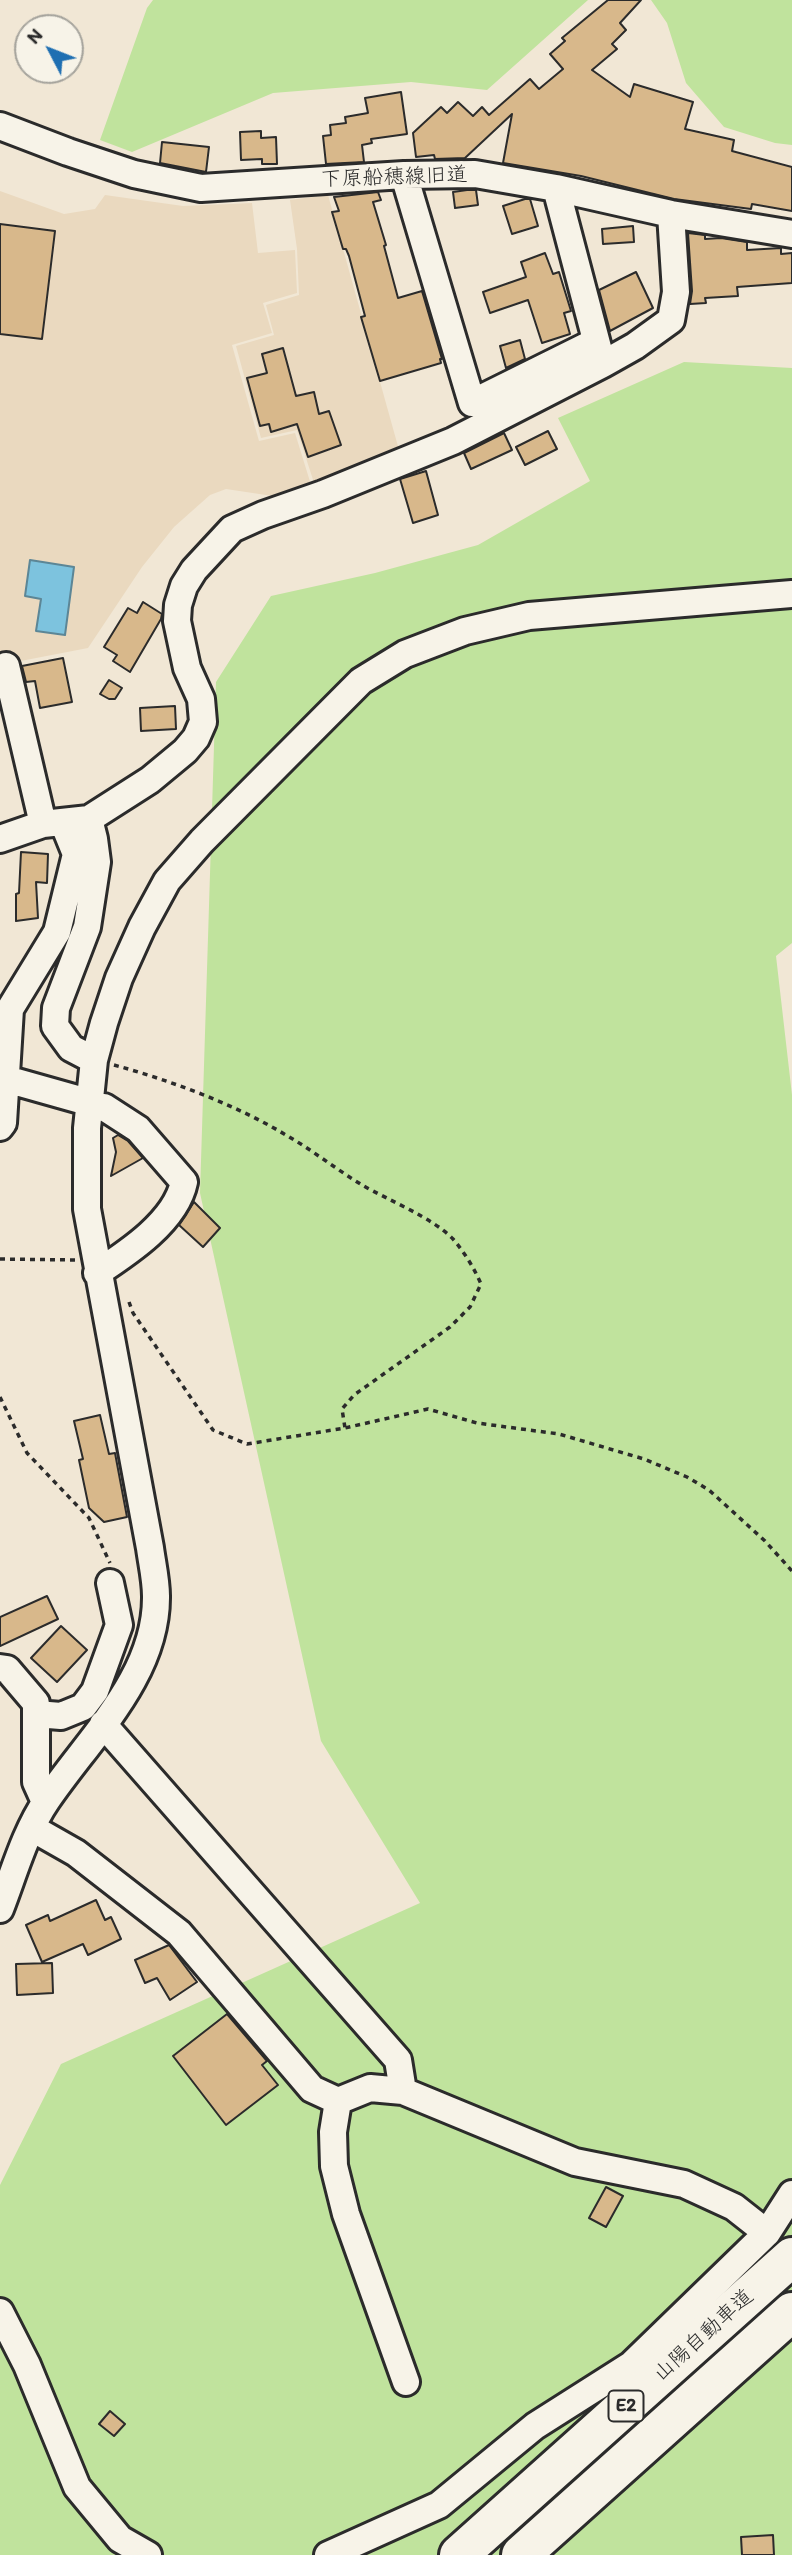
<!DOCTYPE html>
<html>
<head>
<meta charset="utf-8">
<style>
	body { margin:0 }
	#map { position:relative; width:792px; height:2555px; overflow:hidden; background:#f1e7d5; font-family:Itim,sans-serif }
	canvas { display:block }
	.north { position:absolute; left:14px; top:14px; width:70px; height:70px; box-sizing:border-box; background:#f7f3e8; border:2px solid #a5a39c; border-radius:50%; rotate:312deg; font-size:19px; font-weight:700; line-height:28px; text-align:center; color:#2b2b2b }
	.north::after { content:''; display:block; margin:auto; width:24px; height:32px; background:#1f6fb2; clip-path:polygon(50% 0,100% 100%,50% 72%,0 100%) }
</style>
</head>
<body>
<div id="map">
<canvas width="792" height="2555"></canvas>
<div class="north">N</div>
</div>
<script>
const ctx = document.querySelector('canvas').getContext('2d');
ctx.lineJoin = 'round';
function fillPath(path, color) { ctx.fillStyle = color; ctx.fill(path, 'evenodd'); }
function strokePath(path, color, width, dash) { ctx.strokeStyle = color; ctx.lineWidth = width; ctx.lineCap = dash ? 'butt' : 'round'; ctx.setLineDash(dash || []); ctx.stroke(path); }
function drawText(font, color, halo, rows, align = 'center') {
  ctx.font = font + ' Itim,"Klee One",sans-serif'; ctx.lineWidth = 6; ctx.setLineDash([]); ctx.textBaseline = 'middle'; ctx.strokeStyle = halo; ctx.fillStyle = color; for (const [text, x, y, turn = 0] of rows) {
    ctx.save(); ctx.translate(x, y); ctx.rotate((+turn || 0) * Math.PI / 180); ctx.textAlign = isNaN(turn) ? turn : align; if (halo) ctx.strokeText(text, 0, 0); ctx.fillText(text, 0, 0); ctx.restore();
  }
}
const built = new Path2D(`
	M0,191L64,214L95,209L105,195L183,206L252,203L258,253L295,250L297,293L263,303L272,333L232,345L259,441L295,433L312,488L286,498L226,489L210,495L174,527L142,567L88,648L0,665Z
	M328,195L399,450L315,486L297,430L261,438L236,346L274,335L266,305L299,295L297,249L290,200Z`);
const green = new Path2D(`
	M153,0H588L487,90L411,82L273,93L132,152L100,140L147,8Z
	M651,0H792V145L775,143L724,127L686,83L667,23Z
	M684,362L792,368V943L776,956L792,1095V2555H0V2185L61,2064L420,1903L321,1741L200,1193L216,682L271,596L375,573L478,545L590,481L558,418Z`);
const water = new Path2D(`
	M30,560L74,567L65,635L36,631L41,599L25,596Z`);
const building = new Path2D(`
	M608,0H641L620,23L626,30L612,44L617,49L592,70L630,97L634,84L693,102L685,129L734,140L732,151L792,167V211L752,204L751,209L674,199L581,176L503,163L512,114L465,158L435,159L434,155L416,157L413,133L441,107L447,113L458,102L473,116L482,107L489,115L530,79L539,89L563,69L550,54L565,41L562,38Z
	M401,92L407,134L371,139L372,143L362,145L364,162L326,164L323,136L331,135L330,125L346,123L345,117L368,113L365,98Z
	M261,131V138L276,137L277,164H262V159L241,160L240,132Z
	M162,142L209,147L206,172L160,163Z
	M467,190H476L478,205L455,208L453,192Z
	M378,192L381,200L373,202L386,245L384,246L398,298L422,291L442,359H440L441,363L380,381L361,317L365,316L349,256L346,249H343L332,212L339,211L334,197Z
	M525,199H530L538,226L512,234L503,206Z
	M0,224L55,231L42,339L0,334Z
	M633,226L634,242L603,244L602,229Z
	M688,233L705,235V239L721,238L747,242V250L781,248V254L792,253V283L737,287L738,296L705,298L706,303L690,304L692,291Z
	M545,253L553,274L559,272L571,311L564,313L570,334L542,343L528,300L490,313L483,292L526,277L521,262Z
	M636,272L653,308L610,331L599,290Z
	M520,340L525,359L506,368L500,346Z
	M283,348L296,396L314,392L319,414L329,411L341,445L308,457L297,424L271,432L269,424L260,426L247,378L267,373L262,354Z
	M548,431L557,449L525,465L516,447Z
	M504,433L512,450L471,469L464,453Z
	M426,471L438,515L413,523L400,479Z
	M143,602L162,614L161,619L130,672L113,661L117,655L104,647L128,608L137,613Z
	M63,658L72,702L40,708L35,681L26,682L22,666Z
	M109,680L122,688L115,699H109L100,694Z
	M175,706L176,729L141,731L140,708Z
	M21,852L48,854L47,883L36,882L38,918L16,921V894L19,893Z
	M118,1135L128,1141L143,1158L111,1176L116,1152L113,1138Z
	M194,1202L220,1228L203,1247L179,1225Z
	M100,1415L109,1454L115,1453L127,1517L104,1522L89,1508L79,1460L83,1459L74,1421Z
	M47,1596L58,1619L0,1646V1617Z
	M61,1626L87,1650L57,1682L31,1658Z
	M96,1900L105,1920L111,1917L121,1939L88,1955L83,1944L42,1962L26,1925L48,1915L50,1921Z
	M169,1945L197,1982L170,2000L157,1978L145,1983L135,1960Z
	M52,1963L53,1993L17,1995L16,1964Z
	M227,2014L267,2061L262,2065L278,2085L226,2125L173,2056Z
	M606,2187L623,2196L606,2227L589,2218Z
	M110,2411L125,2424L114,2436L99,2424Z
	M773,2535L774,2555H742L741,2537Z`);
const path = new Path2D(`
	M114,1065C172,1081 234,1104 286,1135C312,1150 336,1169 362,1185C388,1200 433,1218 453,1239C465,1253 474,1268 481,1284L470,1307L450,1327L354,1395L342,1409L345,1428
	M0,1259L75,1260
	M129,1302L133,1313L213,1430L247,1444L345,1428L428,1409L477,1423L559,1434L644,1459L687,1477L709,1490L765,1541L792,1571
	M0,1397L27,1453L89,1518L110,1563`);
const minor = new Path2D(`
	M0,126L68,152L134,174L201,188L404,175L475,174L556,188L671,214L792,234
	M404,175L472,403L595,342
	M556,188L601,359
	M6,666L43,824
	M89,819L94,839L97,862L87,927L56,1008L55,1026L71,1048L94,1060
	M0,839L43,824L89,819L150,780L185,751L196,738L203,722L201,699L187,668L177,621L178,605L184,586L194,570L232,529L263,515L323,494L453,441L603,364L635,346L671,320L676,292L671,214
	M6,1079L77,1099
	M0,1127L3,1123L10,1009L57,932L76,854L63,822
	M97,1273C129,1252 176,1221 184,1182L138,1129L104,1107
	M0,1668L7,1669L36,1703V1782L45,1802
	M36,1714L61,1716L83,1707L95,1691L119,1625L110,1583
	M103,1724L398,2060L403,2091
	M32,1828L76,1853L179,1933L312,2089L338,2101L370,2088L403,2091L575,2162L684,2184L734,2207L767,2233
	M0,1909C14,1873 25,1832 47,1800C89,1738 157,1676 156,1596C156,1580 152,1563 150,1548L87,1209V1128L94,1060L104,1023L119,978L142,927L167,881L202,841L361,681L405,654L465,631L529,616L792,594
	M338,2101L333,2132L334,2166L346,2214L406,2382
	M0,2312L27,2365L77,2487L120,2539L148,2555
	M328,2555L439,2505L535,2426L631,2365L767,2233L792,2194`);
const highway = new Path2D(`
	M459,2555L792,2257
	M521,2555L792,2312`);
const shields = [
	[626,2406,35]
];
const shieldNames = [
	["E2",626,2406]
];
const streetNames = [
	["下原船穂線旧道",394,178,-2],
	["山陽自動車道",704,2336,-42]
];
fillPath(built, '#ead9bf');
fillPath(green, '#c0e39d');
fillPath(water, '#7dc3de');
strokePath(water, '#5c8696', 2);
fillPath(building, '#d8b88b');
strokePath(building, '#2b2b2b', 2);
strokePath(minor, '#2b2b2b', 32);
strokePath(highway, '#2b2b2b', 44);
strokePath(path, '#2b2b2b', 3.5, [5, 5]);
strokePath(minor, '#f7f3e8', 26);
strokePath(highway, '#f7f3e8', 38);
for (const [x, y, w] of shields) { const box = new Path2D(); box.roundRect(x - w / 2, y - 15.5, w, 31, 5); ctx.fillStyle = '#f7f3e8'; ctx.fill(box); strokePath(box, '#2b2b2b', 2); }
drawText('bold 19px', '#2b2b2b', null, shieldNames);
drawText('21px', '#2b2b2b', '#f7f3e8', streetNames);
</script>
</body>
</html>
